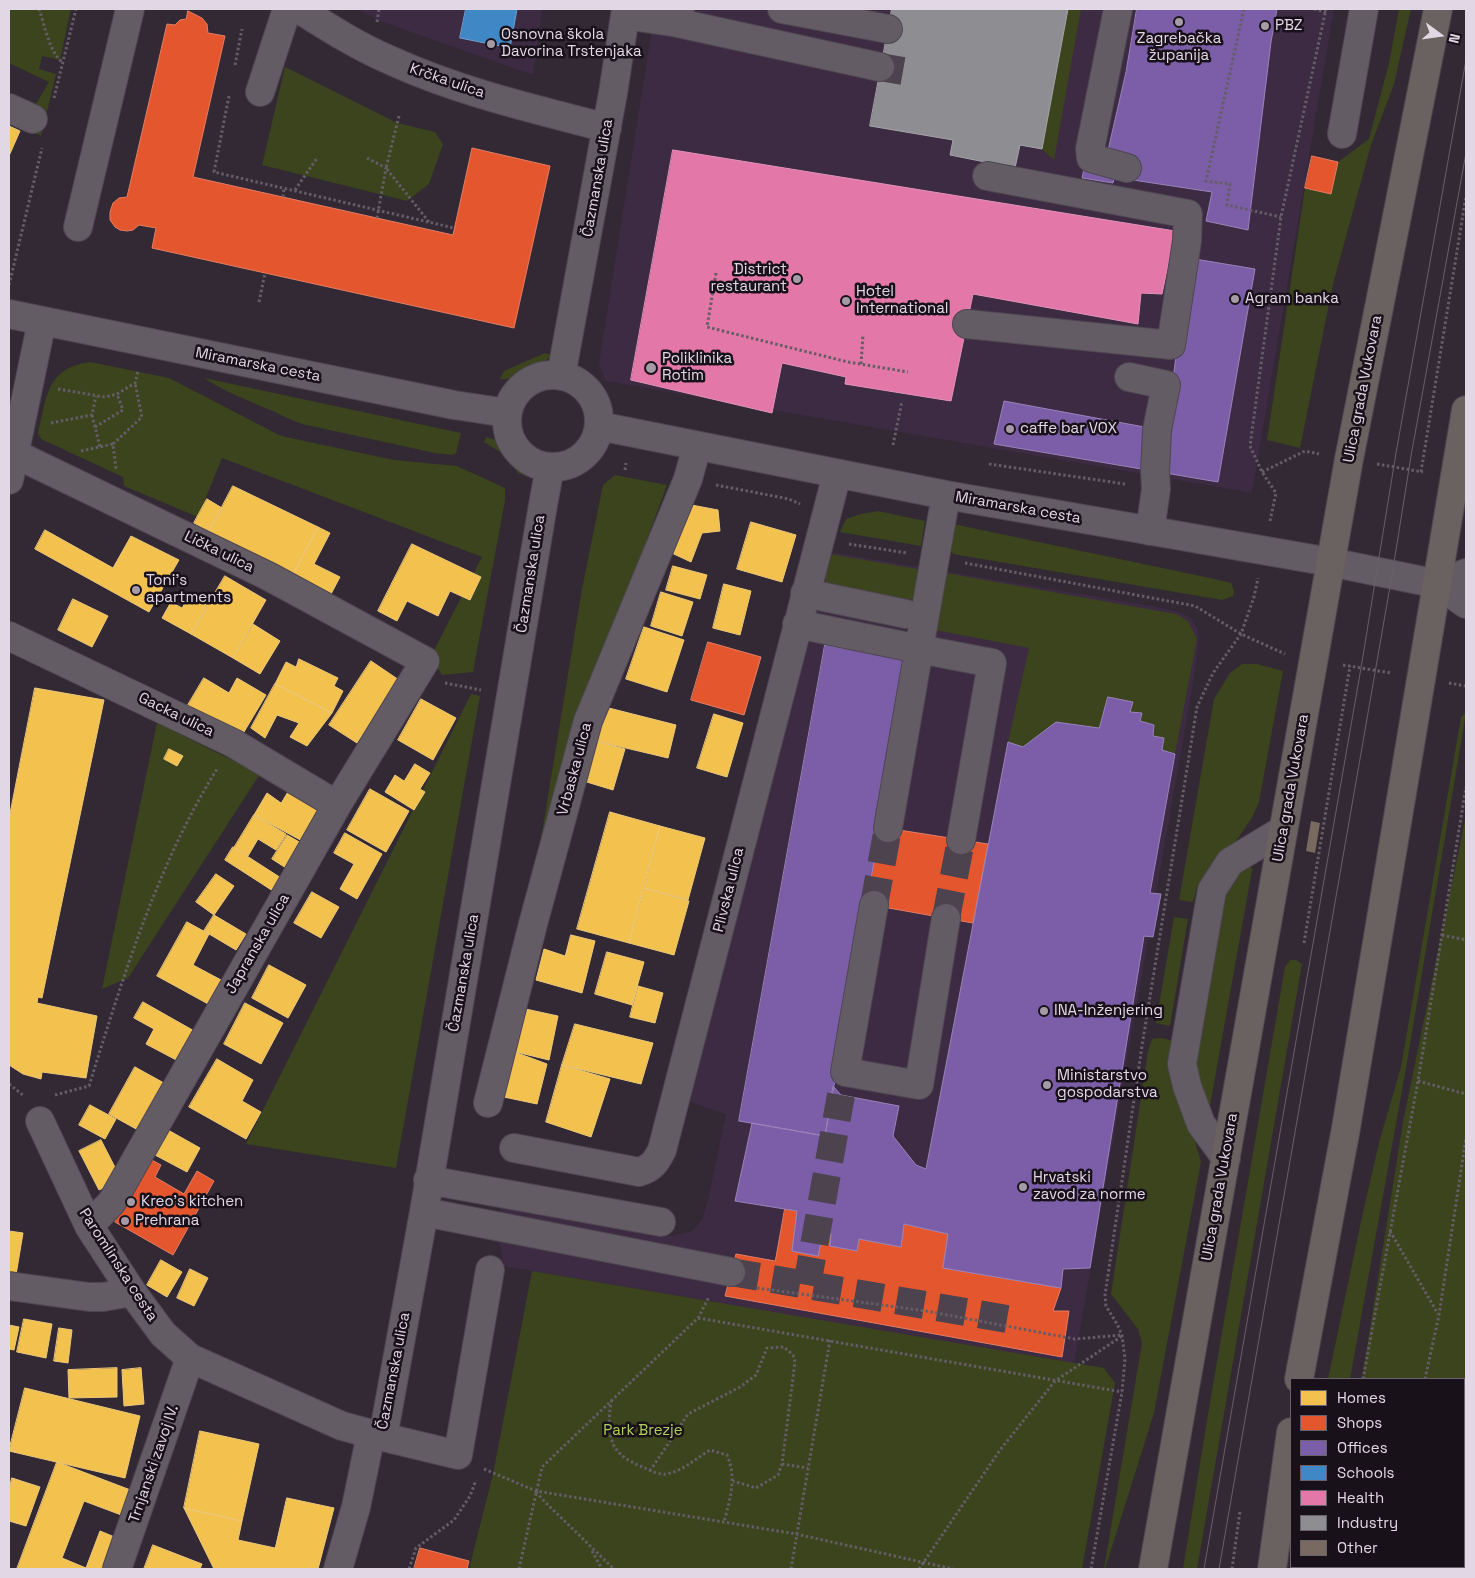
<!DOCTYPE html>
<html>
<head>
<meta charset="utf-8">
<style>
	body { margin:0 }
	#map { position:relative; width:1475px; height:1578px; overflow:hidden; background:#322934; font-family:"Space Grotesk",sans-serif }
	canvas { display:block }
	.frame { position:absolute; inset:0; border:10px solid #e2d8e5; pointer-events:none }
	.legend { position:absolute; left:1290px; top:1378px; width:175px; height:190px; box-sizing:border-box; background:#18111a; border:1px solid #69616b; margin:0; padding:6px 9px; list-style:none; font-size:15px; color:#e2d8e5 }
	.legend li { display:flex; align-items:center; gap:10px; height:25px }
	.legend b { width:25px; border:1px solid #69616b }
	.north { position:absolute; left:1415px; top:10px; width:50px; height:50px; -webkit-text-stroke:4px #18111a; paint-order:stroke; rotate:104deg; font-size:14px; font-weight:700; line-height:20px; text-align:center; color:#e2d8e5 }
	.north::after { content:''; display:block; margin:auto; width:18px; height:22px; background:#e2d8e5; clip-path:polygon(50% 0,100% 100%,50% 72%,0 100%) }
</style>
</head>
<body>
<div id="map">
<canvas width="1475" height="1578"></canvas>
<div class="frame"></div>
<ul class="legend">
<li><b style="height:14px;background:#f2c14e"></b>Homes</li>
<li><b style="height:14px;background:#e4572e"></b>Shops</li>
<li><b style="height:14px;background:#7b5ea7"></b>Offices</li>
<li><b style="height:14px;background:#3f88c5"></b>Schools</li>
<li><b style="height:14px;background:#e377a8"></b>Health</li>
<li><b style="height:14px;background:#8d8d92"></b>Industry</li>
<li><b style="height:14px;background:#796a61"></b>Other</li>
</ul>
<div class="north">N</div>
</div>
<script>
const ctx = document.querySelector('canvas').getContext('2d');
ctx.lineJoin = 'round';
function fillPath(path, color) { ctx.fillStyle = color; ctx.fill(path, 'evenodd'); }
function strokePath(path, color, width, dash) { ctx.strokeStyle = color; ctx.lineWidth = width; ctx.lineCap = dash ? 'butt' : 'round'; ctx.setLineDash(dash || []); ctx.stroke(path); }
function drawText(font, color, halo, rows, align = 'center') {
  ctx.font = font + ' "Space Grotesk",sans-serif'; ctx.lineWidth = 5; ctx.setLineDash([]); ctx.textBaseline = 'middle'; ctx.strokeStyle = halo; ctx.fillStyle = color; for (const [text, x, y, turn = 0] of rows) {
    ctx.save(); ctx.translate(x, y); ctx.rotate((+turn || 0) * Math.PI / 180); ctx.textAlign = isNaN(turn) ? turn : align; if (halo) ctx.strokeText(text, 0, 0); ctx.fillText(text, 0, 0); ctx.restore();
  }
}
const built = new Path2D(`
	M358,9H542L533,75L377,20Z
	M655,9H1334L1252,493L605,381L599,363Z
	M831,552L1163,608L1182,613L1193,620L1198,631L1199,641L1193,683L1074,1364L720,1307V1303L504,1266L499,1241L501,1205L671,1236L692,1231L702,1220L708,1200L726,1114L687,1101Z`);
const green = new Path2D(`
	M9,9H71L60,60L42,56L39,69L56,74L41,136L31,131L34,107L49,82L9,63Z
	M1068,9H1081L1054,160L1042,149Z
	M1399,9H1411L1394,84L1371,145L1333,284L1300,448L1267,440L1305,188L1331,194L1338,162L1369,139L1389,63Z
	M285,67L397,123L435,132L443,144L429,184L407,201L262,165Z
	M545,353L551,355C540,370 518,380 500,379L504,371Z
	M90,362L169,378L281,436L394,460L457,466L505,488V501L473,672L442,675L431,656L482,557L222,458L198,517L124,486L123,477L41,439L38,433C47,397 46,368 90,362Z
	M204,378L461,433L456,453L452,455L435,453L302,424C288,419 276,412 263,407C242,398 222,390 204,378Z
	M486,437C511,444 521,452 528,477L518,473L502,453L484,442Z
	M615,475L667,485L602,662L539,851L582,589L603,485Z
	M878,511L925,521L921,546L840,532L846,519L861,514Z
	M953,524L1210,578L1231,583L1234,590L1233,596L1222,600L953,554L949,547Z
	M830,554L918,569L914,600L830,585L826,582L825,575Z
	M946,573L1176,614L1188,621L1197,639L1175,754L1162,750L1164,738L1153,736L1154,725L1140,721L1142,713L1130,712L1133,702L1108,697L1099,728L1056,722L1023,747L1008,742L1029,648L935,630Z
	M1242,664H1257L1283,671L1259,802L1252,818L1204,887H1197L1193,902L1179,900L1214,699L1230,673Z
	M471,694L480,696L396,1168L246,1144Z
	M1466,713L1406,1068L1350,1379H1328L1363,1212L1380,1139L1401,1067L1461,717Z
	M157,723L260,774L128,978L102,989Z
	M1466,815V1569H1332V1567H1464V1379H1362L1403,1122Z
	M1247,862L1251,863L1252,870L1210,1106L1205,1105L1193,1055L1219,896Z
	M1174,917L1188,919L1170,1026L1156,1023Z
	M1290,960H1296L1302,964L1197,1569H1183L1209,1408L1285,967Z
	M1161,1038L1170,1040L1174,1048L1189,1119L1201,1162L1154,1413L1105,1569H1104L1142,1343L1138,1329L1111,1294L1148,1051L1152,1039Z
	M532,1271L1104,1368L1115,1383L1082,1569H469L493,1474Z`);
const homes = new Path2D(`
	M9,126L20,131L9,156Z
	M233,486L318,527L293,575L209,532Z
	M207,499L222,508L209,532L194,523Z
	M681,503L718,510L720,531L702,533L691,562L661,548Z
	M751,522L796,535L782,582L737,569Z
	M318,527L330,533L314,564L340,577L331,594L293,575Z
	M45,530L113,568L131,536L179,560L149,612L35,549Z
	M412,544L481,577L470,600L450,591L438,616L407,601L397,621L378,611Z
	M673,566L707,575L700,599L666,590Z
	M225,576L266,600L233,658L191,634Z
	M724,584L751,591L740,635L713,628Z
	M661,592L693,602L682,636L651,626Z
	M189,595L208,606L191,634L162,618L171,602L182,608Z
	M73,599L108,616L92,647L58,630Z
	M253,624L280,641L260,674L233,658Z
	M644,627L684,640L667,692L626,679Z
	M299,659L338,678L334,686L343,691L332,713L275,684L286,662L296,667Z
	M371,661L399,680L357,743L329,725Z
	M204,678L229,693L237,678L266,695L241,737L188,705Z
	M275,684L332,713L307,746L290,737L299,723L277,715L265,738L251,728Z
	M35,688L104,700L42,998L38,997L37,1003L97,1016L86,1078L42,1072L41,1079L23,1074L9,1065V819Z
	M421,699L456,718L433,760L398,740Z
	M597,705L676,725L668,758L588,739Z
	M714,714L743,723L727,777L697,768Z
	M588,739L625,749L613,790L577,779Z
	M169,749L183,756L177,766L164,759Z
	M415,764L430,773L420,789L425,792L414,810L385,792L395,775L404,781Z
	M290,789L325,815L306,843L254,815L267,793L281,803Z
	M370,789L409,811L386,852L347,830Z
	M610,812L660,826L629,943L577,929Z
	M254,815L286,834L276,850L258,839L248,856L234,848Z
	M660,826L705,838L688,900L644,888Z
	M345,833L382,854L357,899L340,889L354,864L334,853Z
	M287,835L301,843L286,868L272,859Z
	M233,847L281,878L273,891L225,860Z
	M216,874L234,886L214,915L196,902Z
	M644,888L689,901L674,955L629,943Z
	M312,892L339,907L321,938L294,923Z
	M214,915L246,934L236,950L204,931Z
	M187,922L209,934L193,965L223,981L210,1005L157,976Z
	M571,935L595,941L582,993L536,980L544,949L565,956Z
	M607,952L644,962L632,1005L595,994Z
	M269,965L306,985L288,1018L252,998Z
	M638,986L663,993L655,1023L630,1017Z
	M143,1002L196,1032L180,1062L146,1044L154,1029L134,1018Z
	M245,1003L283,1023L261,1064L224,1044Z
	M521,1008L558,1016L549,1060L512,1051Z
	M575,1024L653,1043L641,1084L562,1065Z
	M512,1051L547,1064L537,1104L499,1096Z
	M217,1059L253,1080L242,1101L261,1112L246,1139L189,1107Z
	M562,1065L610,1079L591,1137L546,1122Z
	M135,1067L173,1088L147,1135L109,1114Z
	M90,1105L116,1119L105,1139L79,1125Z
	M168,1130L200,1148L187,1172L155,1155Z
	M101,1140L121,1179L99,1190L79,1151Z
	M9,1231L23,1233L15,1281L9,1280Z
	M161,1260L182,1272L167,1297L147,1285Z
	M190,1269L208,1278L194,1306L177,1298Z
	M24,1319L52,1324L46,1358L17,1352Z
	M9,1325L19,1327L14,1350L9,1349Z
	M59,1328L72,1330L68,1363L54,1361Z
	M117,1368V1397L69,1398L68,1370Z
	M141,1368L144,1404L124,1406L122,1370Z
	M25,1388L140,1416L125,1478L9,1451Z
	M200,1431L259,1444L242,1521L184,1508Z
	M57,1462L141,1494L132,1519L84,1501L62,1558L86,1568L100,1531L122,1540L111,1569H17Z
	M12,1478L40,1487L26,1526L9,1521V1490Z
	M287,1498L334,1508L318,1569H214L184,1508L242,1521L238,1540L275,1548Z
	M153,1545L202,1564L200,1569H144Z`);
const shops = new Path2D(`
	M188,11L202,18L207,24L208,33L225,36L193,177L453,235L472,148L550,166L514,328L152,248L156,228L139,225L133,230L127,231L120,230L115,227L110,220V212L113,203L119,198L127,197L167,24L175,25L180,20L186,19Z
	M1312,156L1338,162L1331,194L1305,188Z
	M708,642L761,657L744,715L691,700Z
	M880,827L988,844L973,923L866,904Z
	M150,1159L161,1165L155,1177L184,1194L197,1171L214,1181L173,1255L115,1222Z
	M785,1209L797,1211L792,1251L818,1256L823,1233L831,1234L830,1246L857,1251L859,1239L901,1247L904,1224L948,1234L943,1268L1061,1288L1053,1311H1069L1062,1357L725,1296L736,1254L775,1261Z
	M420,1548L469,1561L467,1569H414Z`);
const offices = new Path2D(`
	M1137,9H1277L1271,42L1248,230L1206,221L1212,192L1133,180L1118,165L1113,183L1082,178L1085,164L1104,168L1126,72Z
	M1189,258L1255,269L1218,482L994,444L1004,401L1166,431Z
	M825,645L910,660L825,1136L739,1121Z
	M1108,697L1133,702L1130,712L1142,713L1140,721L1154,725L1153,736L1164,738L1162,750L1175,754L1150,893L1161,894L1153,937L1144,936L1090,1268L1063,1269L1061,1288L943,1268L948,1234L904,1224L901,1247L859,1239L857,1251L830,1246L831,1234L823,1233L818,1256L792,1251L797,1211L735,1201L752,1123L825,1136L833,1086L841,1095L899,1106L893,1136L916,1165L926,1169L1008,742L1023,747L1056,722L1099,728Z`);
const schools = new Path2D(`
	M466,9H517L510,48L460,38Z`);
const health = new Path2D(`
	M673,150L1175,231L1162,294L1141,293L1138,324L973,294L951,401L845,384L846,377L782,363L772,413L631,380Z`);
const industry = new Path2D(`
	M892,9H1068L1042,149L1020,145L1015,168L950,155L953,140L870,126Z`);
const building = new Path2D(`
	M1311,821L1320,823L1315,853L1306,851Z`);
const minorTunnel = new Path2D(`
	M880,67L903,71
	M874,905L888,828
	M946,918L961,840
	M731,1272L1013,1320
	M807,1285L841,1095`);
const path = new Path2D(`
	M39,9C45,26 49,51 62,62
	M1244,9L1206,181L1230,184L1227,205L1281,217
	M1314,9L1326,12
	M377,22L379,9
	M235,65L242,29
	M229,96L214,172L454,228
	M54,98L76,9
	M399,116L386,168L429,222
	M367,158L386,168L377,218
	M295,190L317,158
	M283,197L284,188
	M716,273L707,327L848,362L908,372
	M9,285L42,148
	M259,302L265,273
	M861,364L863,335
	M58,389L105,397L117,394L135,383L138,371
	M92,415L100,447
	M51,423L92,415L96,396
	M95,427L123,410L117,394
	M113,444L142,417L135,383
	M893,445L902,401
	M81,451L113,444L116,469
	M989,464L1125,484
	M1377,464L1423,472
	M625,470L626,463
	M1262,472L1305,451L1319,454
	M1421,472L1466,196
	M716,485L789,499L800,504
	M1270,521L1276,493L1262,472L1250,446L1281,217L1326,9
	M849,544L907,553
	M965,563L1195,606L1241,634L1285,654
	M1343,665L1391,673
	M445,683L481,690
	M1449,683L1466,686
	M1442,935L1466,940
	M1304,943L1350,666
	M1418,1081L1466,1094
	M9,1084L24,1096
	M55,1095L89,1086C123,978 156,867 217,769
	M1390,1231L1438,1314
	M757,1288L926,1311L1075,1339L1122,1335
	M698,1318L1122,1392
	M1363,1379L1418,1081L1466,787
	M1425,1379L1439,1315L1466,1138
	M612,1400C608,1412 608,1439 616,1449C622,1458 635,1464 645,1468C651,1471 660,1475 666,1474C683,1471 695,1459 710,1450L727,1455C737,1478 730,1499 724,1522
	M782,1464L808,1468
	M484,1469L536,1491L796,1534L953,1569
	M650,1471L688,1414L740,1387L756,1375L767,1348L784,1347L793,1355L795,1362L782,1464L778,1475L756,1488L733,1481
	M536,1492L545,1502L614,1569
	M592,1551L602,1569
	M1464,1555L1466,1558
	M409,1569L416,1548L454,1520L470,1496L476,1480
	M519,1569L542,1467L698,1318L709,1297
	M791,1569L830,1340
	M919,1569L1000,1450L1055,1381L1122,1336
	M1091,1569L1122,1392L1125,1359L1122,1335L1117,1324L1106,1306L1105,1295L1142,1046L1197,707L1213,673L1241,634L1254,597L1258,578
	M1232,1569L1240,1511
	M1328,1569V1567`);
const minor = new Path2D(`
	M299,9C329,28 359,47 392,61C460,92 534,109 607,128
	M782,9L888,29
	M1118,9L1090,149L1091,158L1127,168
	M625,15L678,23L680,9
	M678,23L880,67
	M260,92L287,9
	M9,108L33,119
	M1342,134L1364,9
	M78,227L130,9
	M9,314L454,405L507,413
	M967,324L1171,345L1187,241L1188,214L987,176
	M507 421a46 46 0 1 1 92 0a46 46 0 1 1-92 0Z
	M561,376L613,93L626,9
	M1129,377L1166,385L1157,430L1155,472L1156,489L1150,531
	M599,426L946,495L1330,562L1438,584L1466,604
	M9,451L268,576L425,661L337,805L112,1202L89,1226
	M9,480L42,321
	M1438,584L1466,573
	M805,593L906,614
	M797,624L919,649L946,495
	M9,636L233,743L337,805
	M888,828L919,649L992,663L961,840
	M874,905L845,1072L919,1085L946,918
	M488,1103L533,924L588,721L688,479L697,446
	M40,1121L89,1226L132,1292L163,1334L190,1358L342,1426L383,1437L424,1212L543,505L550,467
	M514,1148L639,1172C652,1168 656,1162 662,1150L837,474
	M1226,1158L1201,1124L1187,1086L1182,1064L1212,890L1230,862L1283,830
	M428,1180L661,1222
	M424,1212L731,1272
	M9,1286L89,1297H103L132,1292
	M383,1437L458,1455L490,1270
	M117,1569L190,1358
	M338,1569L356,1507L371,1434`);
const major = new Path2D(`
	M1299,1379L1346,1128L1466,410
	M1153,1569L1349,459L1438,9
	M1272,1569L1291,1432`);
const tram = new Path2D(`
	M1204,1569L1361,668L1396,453L1466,60
	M1219,1569L1392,575L1411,456L1466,153`);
const markers = [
	[1179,22,5,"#a49ba7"],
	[1265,26,5,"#a49ba7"],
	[491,44,5,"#a49ba7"],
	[797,279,5,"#a49ba7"],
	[1235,299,5,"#a49ba7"],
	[846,301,5,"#a49ba7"],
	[651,368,6,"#a49ba7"],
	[1010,429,5,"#a49ba7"],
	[136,590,5,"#a49ba7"],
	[1044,1011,5,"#a49ba7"],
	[1047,1085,5,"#a49ba7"],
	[1023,1187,5,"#a49ba7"],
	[131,1202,5,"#a49ba7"],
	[125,1221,5,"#a49ba7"]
];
const poiNames = [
	["PBZ",1275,26],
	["Osnovna škola",501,35],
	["Davorina Trstenjaka",501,52],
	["Zagrebačka",1179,39,"center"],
	["županija",1179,56,"center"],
	["District",787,270,"right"],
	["restaurant",787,287,"right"],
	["Hotel",856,292],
	["International",856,309],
	["Agram banka",1245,299],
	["Poliklinika",662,359],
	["Rotim",662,376],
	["caffe bar VOX",1020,429],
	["Toni's",146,581],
	["apartments",146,598],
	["INA-Inženjering",1054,1011],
	["Ministarstvo",1057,1076],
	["gospodarstva",1057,1093],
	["Hrvatski",1033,1178],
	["zavod za norme",1033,1195],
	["Kreo's kitchen",141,1202],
	["Prehrana",135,1221]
];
const streetNames = [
	["Krčka ulica",447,81,19],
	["Čazmanska ulica",598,178,-80],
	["Miramarska cesta",258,365,11],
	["Ulica grada Vukovara",1363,389,-79],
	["Miramarska cesta",1018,508,10],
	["Lička ulica",219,552,26],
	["Čazmanska ulica",531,574,-81],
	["Gacka ulica",176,715,26],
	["Vrbaska ulica",575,769,-75],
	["Ulica grada Vukovara",1291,788,-80],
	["Plivska ulica",729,890,-76],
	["Japranska ulica",258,944,-60],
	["Čazmanska ulica",464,973,-80],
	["Ulica grada Vukovara",1220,1187,-80],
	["Paromlinska cesta",118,1265,57],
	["Čazmanska ulica",394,1371,-79],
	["Trnjanski zavoj IV.",154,1464,-71]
];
const parkNames = [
	["Park Brezje",643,1431]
];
fillPath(built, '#3d2a43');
fillPath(green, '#3b441c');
fillPath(homes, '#f2c14e');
strokePath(homes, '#edc87b', 1);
fillPath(shops, '#e4572e');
strokePath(shops, '#e37e65', 1);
fillPath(offices, '#7b5ea7');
strokePath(offices, '#9a83ba', 1);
fillPath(schools, '#3f88c5');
strokePath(schools, '#70a0cf', 1);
fillPath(health, '#e377a8');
strokePath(health, '#e394ba', 1);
fillPath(industry, '#8d8d92');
strokePath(industry, '#a6a4ab', 1);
fillPath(building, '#796a61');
strokePath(minorTunnel, '#4c434f', 28, [28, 14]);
strokePath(minor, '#4e4650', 30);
strokePath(major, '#4e4650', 30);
strokePath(path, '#645d66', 3, [2.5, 2.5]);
strokePath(minor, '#635c65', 28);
strokePath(major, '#6a6261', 28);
strokePath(tram, '#676069', 1);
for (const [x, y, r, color] of markers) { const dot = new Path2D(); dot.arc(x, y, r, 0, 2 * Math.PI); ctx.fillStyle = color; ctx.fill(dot); strokePath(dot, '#18111a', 2); }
drawText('15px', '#e2d8e5', '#18111a', poiNames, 'left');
drawText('15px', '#e2d8e5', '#18111a', streetNames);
drawText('15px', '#b0cf5d', '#18111a', parkNames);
</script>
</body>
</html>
